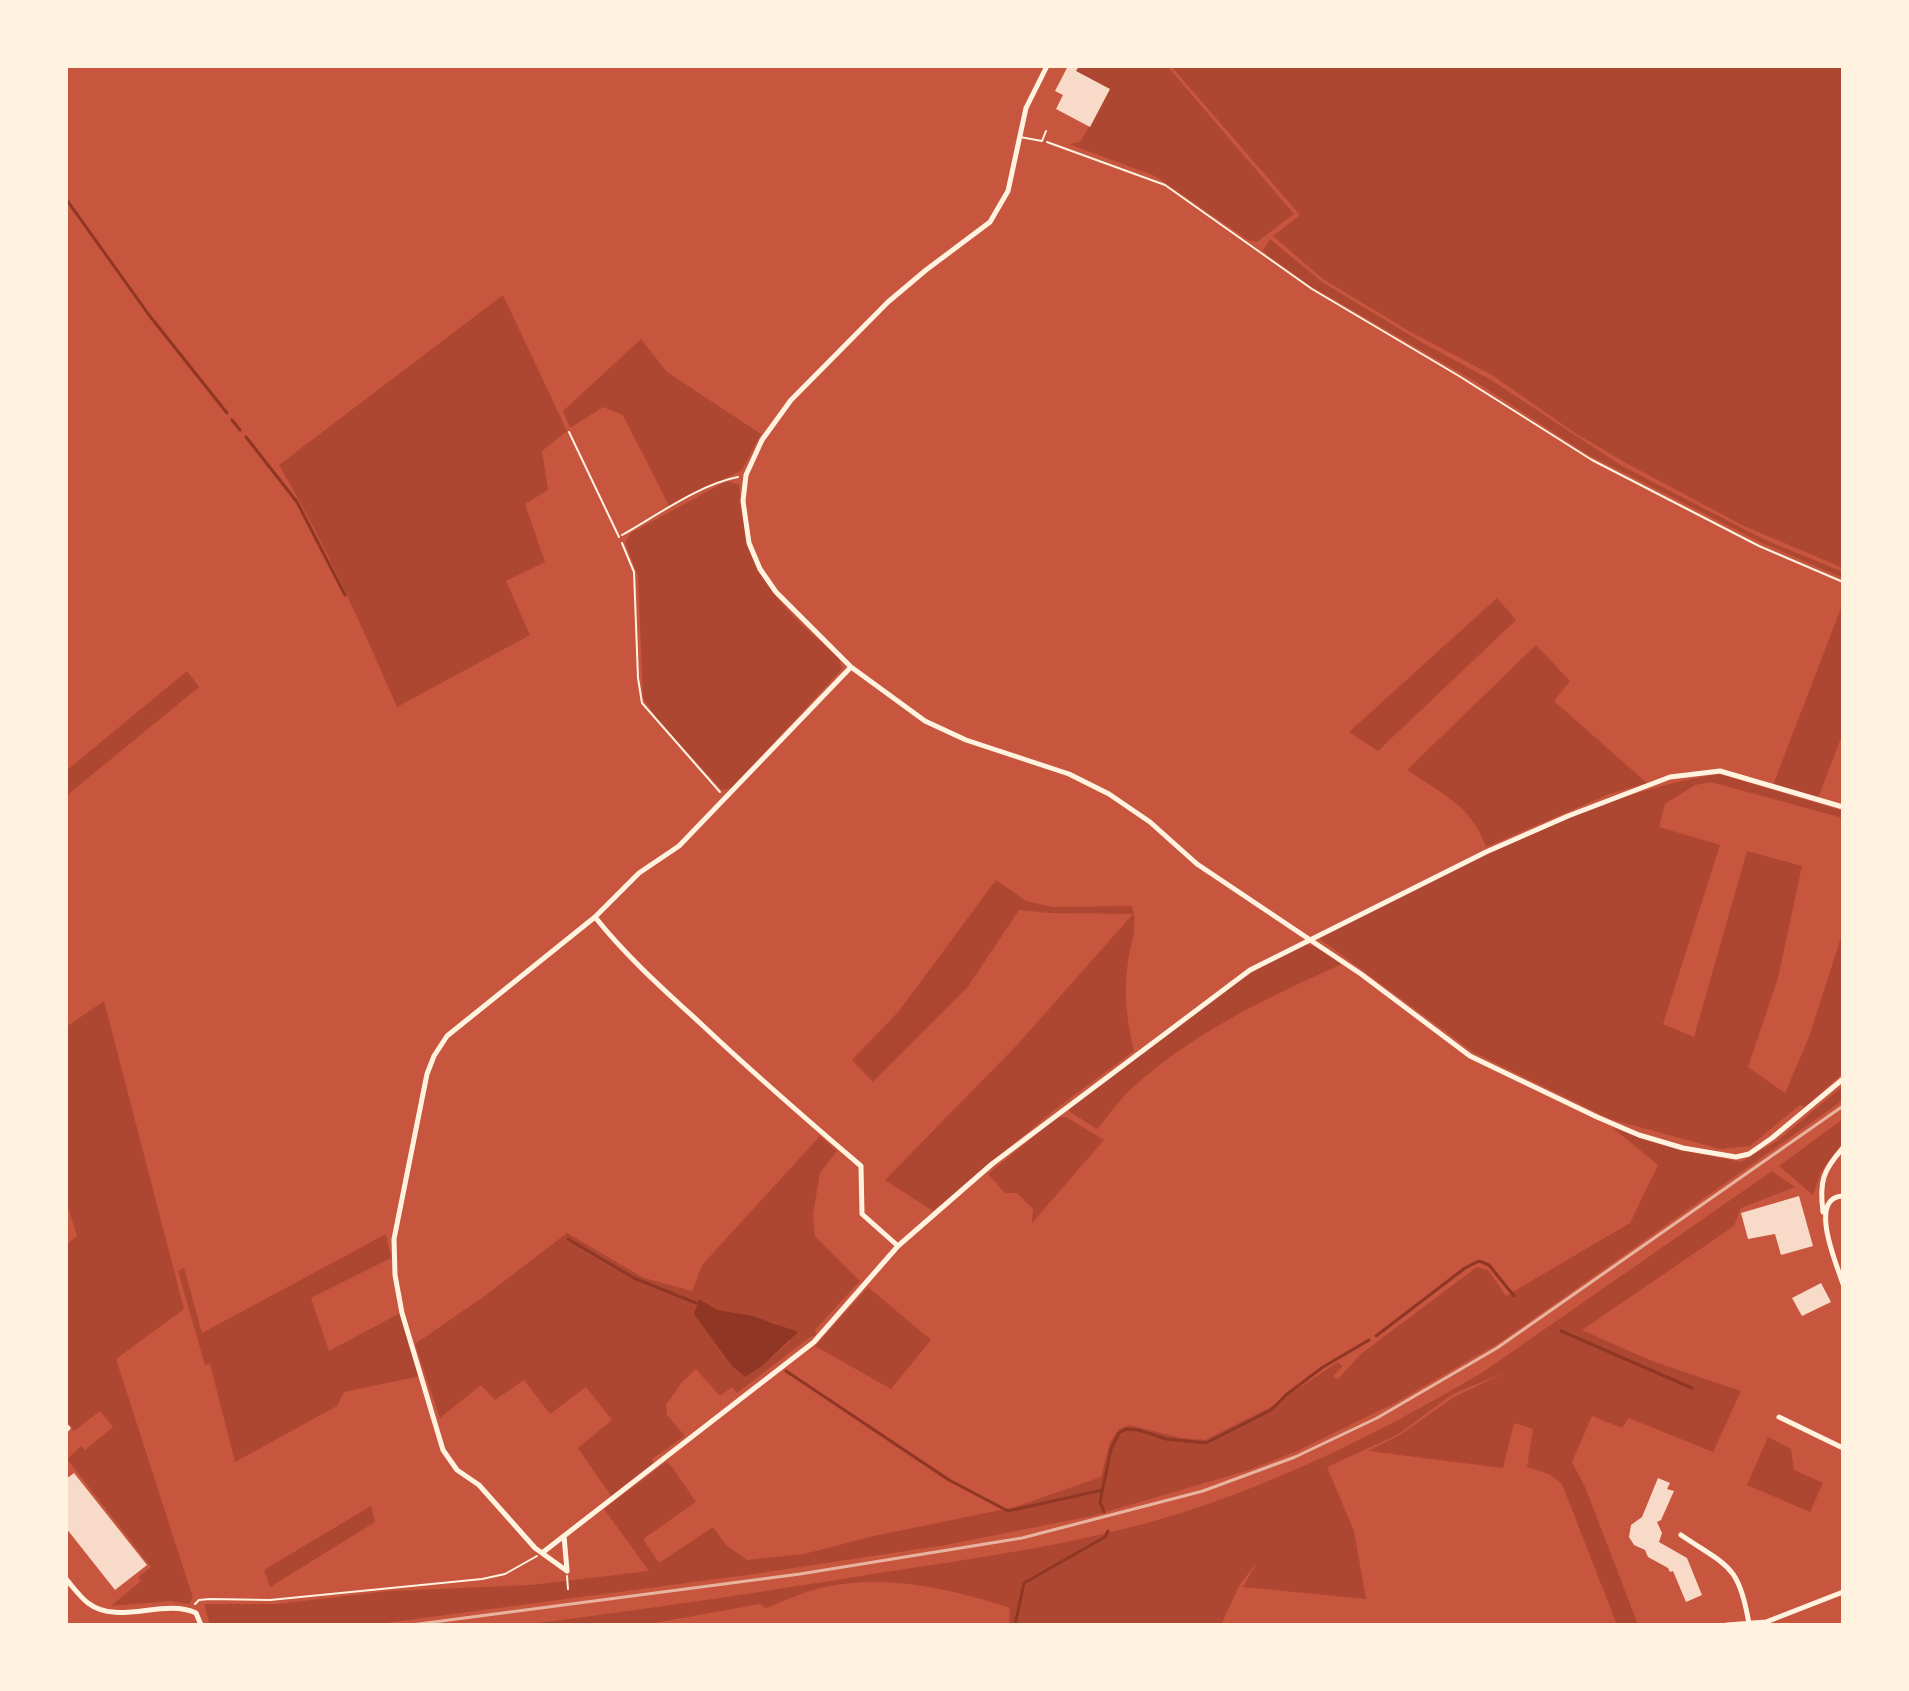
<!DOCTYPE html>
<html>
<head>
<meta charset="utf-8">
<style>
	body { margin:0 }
	#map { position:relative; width:1909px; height:1691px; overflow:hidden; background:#c8553d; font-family:"Roboto Condensed",sans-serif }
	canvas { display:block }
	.frame { position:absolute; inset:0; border:68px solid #fff3e0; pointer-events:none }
</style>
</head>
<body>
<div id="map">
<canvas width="1909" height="1691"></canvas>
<div class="frame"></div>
</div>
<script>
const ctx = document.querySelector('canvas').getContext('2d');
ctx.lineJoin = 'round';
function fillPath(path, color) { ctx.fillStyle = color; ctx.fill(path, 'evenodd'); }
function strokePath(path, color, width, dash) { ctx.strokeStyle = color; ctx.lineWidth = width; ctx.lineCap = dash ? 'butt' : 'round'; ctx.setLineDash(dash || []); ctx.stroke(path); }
const green = new Path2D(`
	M1079,66H1167L1294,214L1257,242L1248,240L1155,176L1069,144L1080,142L1110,90L1076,71Z
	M1171,66H1843V568L1742,525L1626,463L1575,433L1492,375L1409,331L1323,279L1273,236L1300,215Z
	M1270,239L1322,282L1421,342L1491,380L1622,466L1763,539L1843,572V578L1762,543L1585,453L1481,385L1309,285L1267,255L1263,250Z
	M503,295L567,431L542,451L548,490L525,504L545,562L506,581L530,635L397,707C361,624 325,543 279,465Z
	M641,339L667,372L761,434L742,470L669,506L623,415L603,407L570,428L563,411Z
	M727,481L739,485C747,577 773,599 839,658L842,669L732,788L722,790L659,722L643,698L638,576L625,542L631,533Z
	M1497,598L1516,620L1378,751L1349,732Z
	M1843,603V733L1818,798L1773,785Z
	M1536,645L1570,681L1554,701L1647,783L1609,794L1486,847C1472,806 1441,793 1407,770Z
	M187,671L199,687L66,796V771Z
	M1720,774L1843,811V818L1711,782L1695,785L1665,804L1659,827L1720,845L1663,1024L1694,1037L1747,851L1802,866L1778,978L1748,1067L1785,1093L1809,1037L1843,931V1073L1805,1107L1800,1105L1750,1146L1720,1149L1610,1119L1473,1052L1320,939L1321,936L1343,924C1460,868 1591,793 1720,774Z
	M996,880L1026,901L1053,907L1132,906C1138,927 1131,942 1128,962C1123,993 1127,1021 1134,1051L1058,1107L933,1211L885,1180L1017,1045L1133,914L1050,913L1019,910L967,988L873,1082L852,1060L899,1011Z
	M1305,944L1314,946L1342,964C1266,998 1190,1034 1129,1091C1117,1103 1107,1117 1097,1129L1070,1112L1069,1109C1145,1051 1218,985 1305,944Z
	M104,1001L184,1309L116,1359L193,1598L189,1604L170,1601L111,1606L141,1581L138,1577L151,1567L67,1459L81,1446L85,1450L113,1427L100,1411L74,1431L66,1420V1245L77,1236L66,1201V1027Z
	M1843,1086V1100L1502,1341L1393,1404L1295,1452L1246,1471L1092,1516L946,1545L747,1575L370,1625H210L204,1604H277L390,1591L531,1585L649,1571L604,1509L666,1462L672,1467L696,1502L643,1539L659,1563L713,1527L726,1545L747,1560L804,1554L874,1536L1015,1507L1101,1477L1110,1442L1119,1429L1129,1425L1181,1438L1205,1440L1269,1408L1338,1362L1343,1366L1333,1376L1338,1379L1361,1354L1477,1267L1488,1270L1506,1296L1630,1223L1658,1165L1613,1128L1673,1148L1741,1162L1777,1141Z
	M1058,1117H1066L1104,1140L1032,1223L1033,1209L1017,1193H1005L988,1174Z
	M1843,1119V1142L1821,1172L1813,1195L1779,1166Z
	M820,1136L837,1151L820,1173L813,1214L815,1236L860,1281L815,1330L816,1335L810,1337L737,1393L732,1387L720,1396L696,1369L682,1382L666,1405L667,1415L685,1436L652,1459L654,1463L611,1496L578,1448L612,1420L586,1387L550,1414L524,1380L495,1400L481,1385L440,1418L415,1344L486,1295L567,1233L644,1278L692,1291L702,1265ZM699,1299L718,1310L776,1323L790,1341L763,1365L745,1377C720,1356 711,1328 699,1299Z
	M1772,1171L1795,1187L1741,1208L1734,1226L1582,1330L1652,1361L1741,1391L1713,1452L1629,1418L1622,1428L1592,1416L1572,1462L1586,1489L1638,1625H1617L1562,1484L1549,1474L1527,1467L1533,1429L1514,1423L1503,1468L1368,1451L1400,1435L1454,1397L1506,1372L1453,1394L1397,1435L1327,1467L1354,1531L1366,1599L1243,1587L1257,1562L1239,1586L1221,1625H1009L1010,1608C952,1589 886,1574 825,1587C805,1591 785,1601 766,1608L760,1604L643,1625H521C645,1610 768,1591 892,1571C997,1555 1105,1540 1205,1505C1303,1471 1394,1425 1483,1372Z
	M386,1234L391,1258L311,1298L329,1351L400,1313L420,1376L344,1392L337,1406L235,1462L210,1364L205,1365L178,1271L184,1268L202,1333Z
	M868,1287L931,1340L891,1389L815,1346Z
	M1768,1437L1791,1449L1794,1470L1823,1483L1810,1512L1747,1485Z
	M371,1506L375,1522L270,1587L264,1570Z`);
const water = new Path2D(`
	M699,1299L718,1310L753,1316L798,1332L762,1366L745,1377L732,1366L694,1314Z`);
const stream = new Path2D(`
	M66,199L149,315L227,413
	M232,420L240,430
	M246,437L297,502L345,595
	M568,1239L634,1278L696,1303
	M1561,1331L1692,1388
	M1376,1336L1465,1268L1479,1261L1489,1265L1514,1296
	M786,1371L949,1480L1008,1511L1103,1490
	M1104,1512L1100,1502L1111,1449L1119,1433L1126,1429L1139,1430L1166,1439L1206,1443L1271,1410L1286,1395L1323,1367L1369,1340
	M1015,1625L1024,1583L1105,1537L1108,1531`);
const building = new Path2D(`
	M1068,66H1079L1076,71L1110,89L1090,127L1056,109L1063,95L1055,91Z
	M1799,1196L1813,1246L1781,1255L1775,1234L1748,1239L1741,1213Z
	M1821,1283L1831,1302L1802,1316L1792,1298Z
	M74,1473L147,1565L115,1590L66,1528V1479Z
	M1658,1478L1670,1483L1667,1489L1674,1491L1661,1520L1657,1522L1662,1533L1659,1542L1687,1558L1702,1595L1686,1602L1673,1571L1670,1572L1668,1568L1648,1557L1645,1550L1634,1545L1629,1537L1631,1525L1642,1517Z`);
const path = new Path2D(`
	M1047,142L1165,185L1312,289L1459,376L1592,460L1759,546L1843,582
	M622,535C656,516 700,484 738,477
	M622,543L634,572L638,678L642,703L720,792
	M567,1576L568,1589
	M195,1604L199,1600L210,1599L270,1600L482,1579L505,1574L537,1556`);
const service = new Path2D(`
	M1020,137L1042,141L1046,131
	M569,432L619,537`);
const minor = new Path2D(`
	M1047,66L1026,108L1008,191L990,222L926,270L888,302L791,400L762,440L746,475L743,501L749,543L760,569L776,592L851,667L925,721L966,740L1069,774L1109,794L1150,822L1197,864L1361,974L1470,1056L1597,1117L1639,1135L1683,1148L1736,1157L1749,1154L1772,1138L1843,1079
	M595,917C626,956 663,989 699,1022C752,1072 806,1119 861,1166L862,1214L898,1246
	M1843,1196C1807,1197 1837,1265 1843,1284
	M1823,1212C1819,1182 1823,1170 1843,1148
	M1779,1417L1843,1448
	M66,1430L68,1428
	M1681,1535C1728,1567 1739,1564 1749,1624
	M564,1536L567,1570
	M542,1553L814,1342L898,1246L992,1164L1250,970L1486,852L1568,816L1670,777L1720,771L1843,807
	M567,1571L535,1548L479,1485L457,1470L443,1450L402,1313L395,1275L394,1239L427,1074L434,1056L447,1036L595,917L639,873L679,846L851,667
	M66,1579C73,1587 80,1597 88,1603C118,1626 163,1598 196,1613L201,1625
	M1727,1625L1766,1622L1843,1592`);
const rail = new Path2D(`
	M411,1625L800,1574L1022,1538L1203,1491L1295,1457L1377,1418L1497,1348L1843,1106`);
fillPath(green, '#ae4732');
fillPath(water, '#8f3625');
strokePath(stream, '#8f3625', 3);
fillPath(building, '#f7dbc8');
strokePath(path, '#fff3e0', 2);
strokePath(service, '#fff3e0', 2);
strokePath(minor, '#fff3e0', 5);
strokePath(rail, '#e9b49f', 3);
</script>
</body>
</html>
